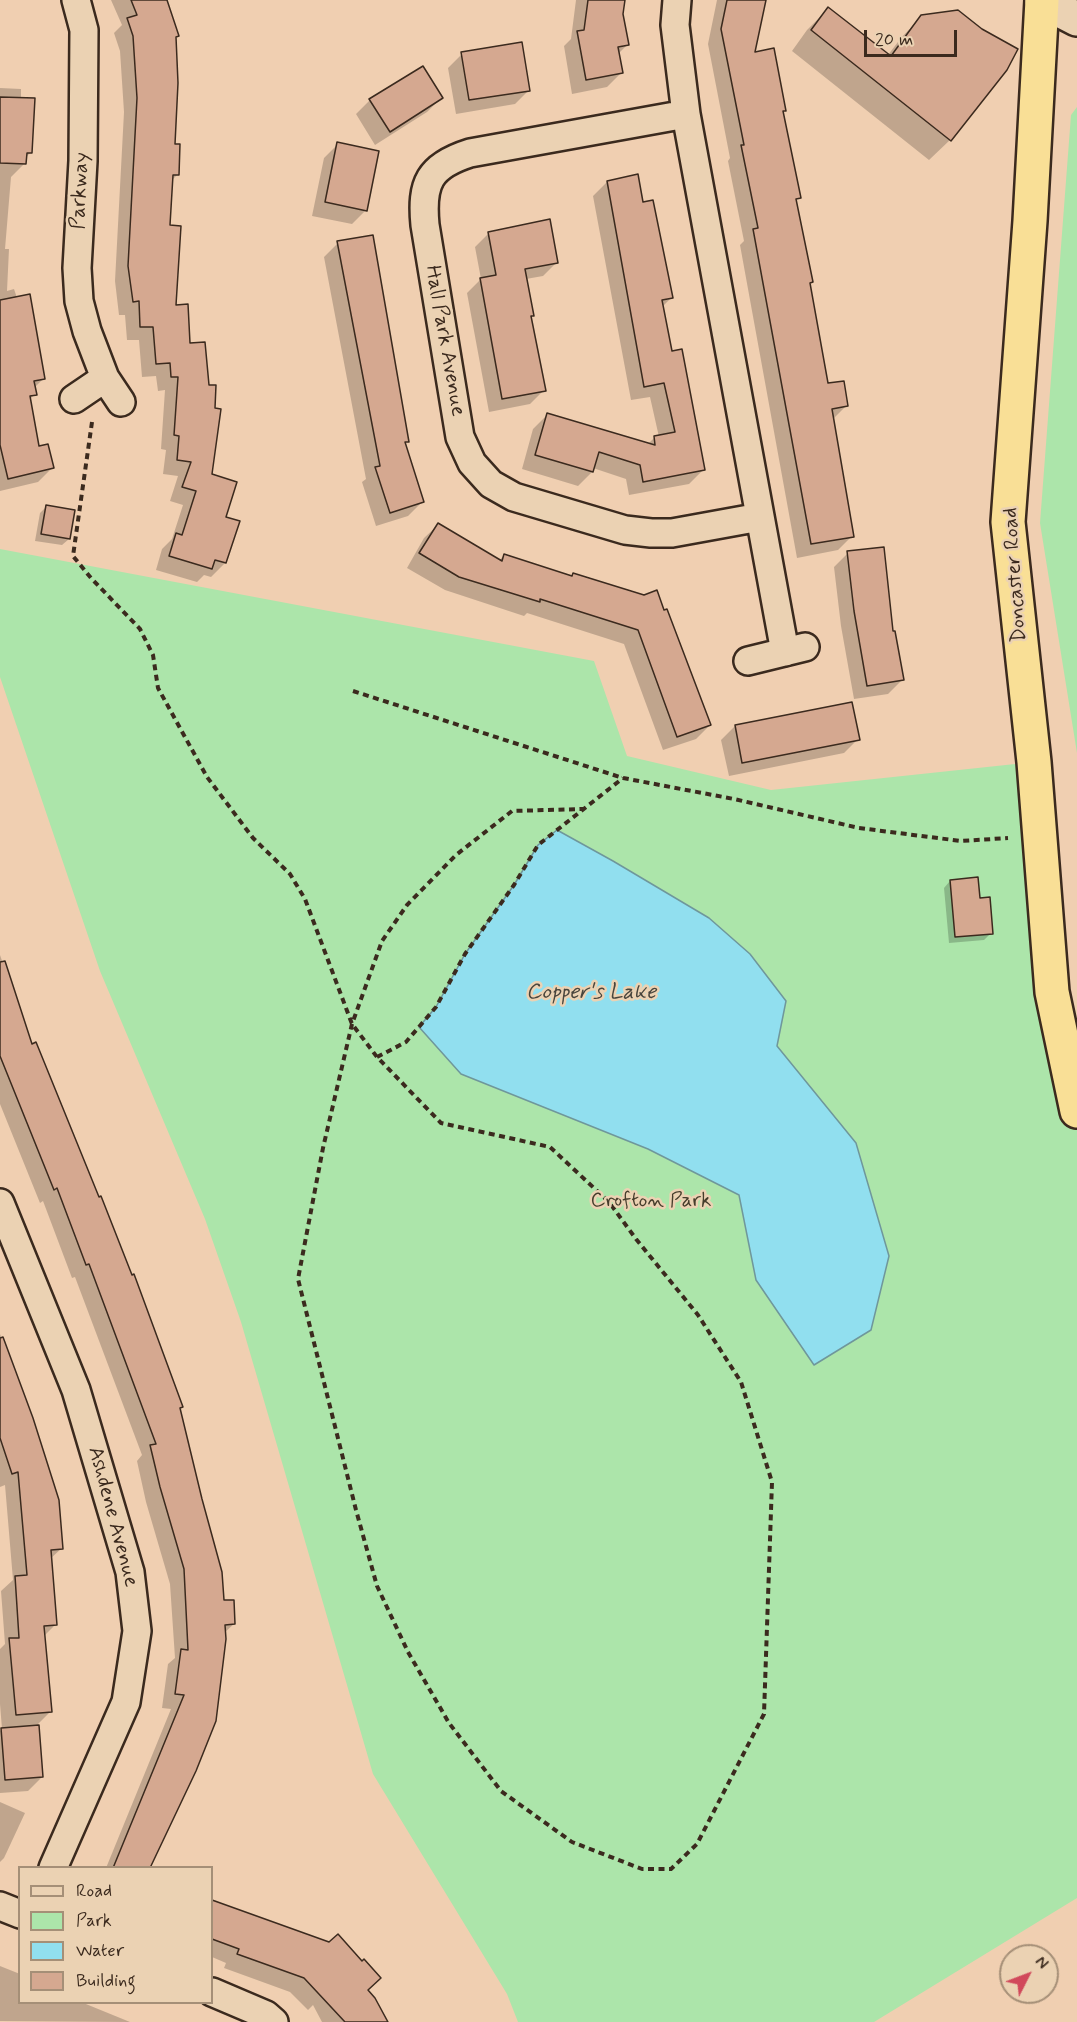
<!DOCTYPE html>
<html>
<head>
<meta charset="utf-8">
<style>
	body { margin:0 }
	#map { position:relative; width:1077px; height:2022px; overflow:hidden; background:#f0cfb1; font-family:Mynerve,sans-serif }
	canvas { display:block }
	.legend { position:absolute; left:18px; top:1866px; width:195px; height:138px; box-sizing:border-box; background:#ebd2b3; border:2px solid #a58f77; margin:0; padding:8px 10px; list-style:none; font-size:18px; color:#3b2a1e }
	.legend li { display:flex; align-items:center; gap:12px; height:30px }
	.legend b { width:30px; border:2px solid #a58f77 }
	.north { position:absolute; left:999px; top:1944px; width:60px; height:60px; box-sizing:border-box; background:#ebd2b3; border:2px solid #a58f77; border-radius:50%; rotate:48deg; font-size:16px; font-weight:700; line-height:24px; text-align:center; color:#3b2a1e }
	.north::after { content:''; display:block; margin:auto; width:21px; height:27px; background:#d1495b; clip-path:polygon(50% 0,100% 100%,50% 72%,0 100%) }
	.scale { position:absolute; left:864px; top:30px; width:93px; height:27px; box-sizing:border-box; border:3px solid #3b2a1e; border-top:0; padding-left:8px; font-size:18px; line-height:21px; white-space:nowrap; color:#3b2a1e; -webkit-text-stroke:4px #ebd2b3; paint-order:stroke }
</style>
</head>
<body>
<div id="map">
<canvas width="1077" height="2022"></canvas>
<ul class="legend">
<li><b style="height:8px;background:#ebd2b3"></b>Road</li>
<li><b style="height:16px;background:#ace5aa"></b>Park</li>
<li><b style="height:16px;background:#91dfef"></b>Water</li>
<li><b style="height:16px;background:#d5a890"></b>Building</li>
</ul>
<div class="north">N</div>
<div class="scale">20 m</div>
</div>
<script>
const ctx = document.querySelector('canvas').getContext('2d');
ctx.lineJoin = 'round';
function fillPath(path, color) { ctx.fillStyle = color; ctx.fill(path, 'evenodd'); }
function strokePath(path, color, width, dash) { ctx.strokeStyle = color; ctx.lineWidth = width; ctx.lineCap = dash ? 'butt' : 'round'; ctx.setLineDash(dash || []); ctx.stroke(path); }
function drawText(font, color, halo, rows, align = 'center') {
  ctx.font = font + ' Mynerve,sans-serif'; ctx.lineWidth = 5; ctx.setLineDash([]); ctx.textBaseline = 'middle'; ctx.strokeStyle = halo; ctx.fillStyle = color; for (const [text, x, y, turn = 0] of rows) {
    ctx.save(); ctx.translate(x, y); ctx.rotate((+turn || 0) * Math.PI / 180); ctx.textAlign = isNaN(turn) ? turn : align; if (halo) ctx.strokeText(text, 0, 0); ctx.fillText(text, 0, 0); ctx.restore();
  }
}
const green = new Path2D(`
	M1077,107V753L1040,523L1071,115Z
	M0,549L594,661L627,756L771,790L1034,762L1077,1111V1898L874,2022H518L507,1994L373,1774L241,1322L205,1219L100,971L0,677Z`);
const water = new Path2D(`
	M557,830L613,861L709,918L750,954L786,1001L777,1046L856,1143L889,1256L871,1330L814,1365L756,1280L739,1195L648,1149L461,1074L419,1027L436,1007L465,954L514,885L538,845Z`);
const shadow = new Path2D(`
	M111,0H165L174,39V145L177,175L172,180L168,227L174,307L189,345L211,475L224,518L225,563L211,577L204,575L197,582L156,570L162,549L172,539L183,505L170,501L178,476L163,474L166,450L161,449L165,390L158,391L156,376L142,377L139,340H127L125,315H119L115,281L124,112L120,51L114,33L122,25Z
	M576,0H624L622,15L628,44L618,54L621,73L607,87L572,94L564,46L571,39Z
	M717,0H763L753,54L784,110L782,113L799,197L795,201L811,282L809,285L827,385L846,406L832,420L852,536L838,550L797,558L740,245L744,241L728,161L730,158L708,44Z
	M828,9L888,55L901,38L922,16L950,140L929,160L792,51L807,30Z
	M462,54L529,90L515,104L456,114L448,68Z
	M0,88L21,89V99L31,152L25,158V163L11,177L5,249H9L7,291L14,289L44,378L34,388L35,394L29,400L38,448L52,468L38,482L0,491Z
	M441,98L427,112L375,145L356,114L370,100Z
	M338,144L366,210L352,224L312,216L324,158Z
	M607,182L642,203L672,297L662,307L670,352L703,470L689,484L629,495L626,479L593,468L592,472L578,486L522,469L533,429L547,415L648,444L654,438L659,437L650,397L631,400L593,196Z
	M489,233L557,262L543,276L526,279L533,315L530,318L544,390L530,404L489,412L467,293L481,279L475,247Z
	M338,243L407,441L404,444L422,502L408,516L376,526L362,482L366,479L324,257Z
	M46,507L69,539L62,545L35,541L40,513Z
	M438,525L499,561L504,555L571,577L644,597L710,725L696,739L663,750L624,644L527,613L524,616L445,590L407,568L424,538Z
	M848,553L902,680L888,694L854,699L841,626L834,567Z
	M735,726L858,739L844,753L729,776L721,740Z
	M950,881L979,900L991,933L984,940L949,943L944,888Z
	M0,955L31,1046L181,1407L179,1409L222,1602L234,1624L224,1633L149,1868H106L171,1709L162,1708L168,1664L175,1658L170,1584L146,1502L137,1461L142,1455L75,1277L72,1278L43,1201L40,1203L0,1104Z
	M0,1334L31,1419L62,1548L50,1559L56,1624L44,1636L51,1711L38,1724L42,1777L28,1791L0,1793V1731L2,1729L0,1704V1649L5,1644L1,1591L13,1580L5,1485L0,1487Z
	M0,1802L25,1813L4,1858L0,1862Z
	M212,1902L254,1918L366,1990L386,2022H322L313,2005L308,2010L290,1992L224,1968L226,1963L212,1957Z
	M0,1966L20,1974V2002H81L130,2022L0,2021Z`);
const building = new Path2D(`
	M131,0H167L179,36L176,37L178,83L175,144H180L179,175H173L170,225L181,226L176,305L188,304L190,343L205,342L209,385H216L215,408L221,409L212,474L237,482L226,517L240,521L226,563L215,560L212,569L169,556L176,533L182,535L196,491L182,487L191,462L177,460L179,436L174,435L178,377H171L170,363L156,364L153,327H140L139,301L133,302L128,266L137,98L133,36L127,18L137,15Z
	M588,0H625L623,14L629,45L618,47L623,73L586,80L577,31L584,30Z
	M727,0H766L755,52L774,48L786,111H783L801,198L796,199L813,282L810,283L828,383L844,381L848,406L832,409L854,537L811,544L753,229L758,228L741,145H744L721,29Z
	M828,7L891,56L921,15L958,10L982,29L1018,49L1007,70L951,141L811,30Z
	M522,42L530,91L469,100L461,52Z
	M423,66L443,98L390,132L369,99Z
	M0,97L35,98L32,153H27L26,164L0,163Z
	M337,142L379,151L367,211L325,202Z
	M638,174L643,202L653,200L673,298L662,300L672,351L682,349L705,470L643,482L640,465L599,452L593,472L535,455L547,413L655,445L654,436L675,432L664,383L644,387L607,181Z
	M550,219L558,263L525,269L534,316H531L546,391L502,399L480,278L496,275L488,232Z
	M373,235L409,442H405L424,502L390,513L375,467L380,466L337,241Z
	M30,294L45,379L34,381L37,395L30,396L39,446L48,444L54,468L8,479L0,445V300Z
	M46,505L75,510L70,539L41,534Z
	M438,523L502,561L504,554L572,576L573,573L644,595L657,590L664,610L667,609L711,725L677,737L638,630L540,599V602L459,577L419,553Z
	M884,547L893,631H895L904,680L867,686L854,611L847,551Z
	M852,702L860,740L742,763L735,725Z
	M978,877L980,898L990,897L993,934L955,937L950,880Z
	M5,961L32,1044L36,1042L99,1197L101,1196L132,1275L134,1274L183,1407L180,1408L202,1499L222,1572L224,1600H234L235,1624L225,1625L226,1639L216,1721L196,1771L150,1868H113L184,1695L175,1694L181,1649L188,1650L184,1569L160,1487L150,1445L156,1444L89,1264L86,1265L57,1188L54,1190L0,1056V962Z
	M3,1337L33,1418L59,1500L63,1549L51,1550L57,1625L44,1626L52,1712L16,1715L9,1638H19L15,1576L27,1575L18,1472L12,1474L0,1438V1338Z
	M39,1725L43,1777L5,1780L1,1728Z
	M212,1900L329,1942L338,1934L362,1961L364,1959L381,1978L368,1990L375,1998L388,2022H345L304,1978L237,1954L239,1949L212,1939Z`);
const path = new Path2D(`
	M92,422L73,556L91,578L140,629L153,655L158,688L207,777L253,838L290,874L305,899L352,1024L377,1057L441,1123L550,1147L609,1202L636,1239L698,1315L741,1382L772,1482L764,1714L697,1844L671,1869H642L572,1842L501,1791L449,1723L408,1652L377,1586L356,1510L298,1279L323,1148L352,1024L382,941L407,905L456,855L512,811L583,809
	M353,691L623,778L734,799L859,828L961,841L1008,838
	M377,1057L406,1042L436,1007L465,954L514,885L538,845L623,778`);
const street = new Path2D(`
	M76,0L84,30L83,161L77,268L79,301L87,331L105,378L121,402
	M677,0L675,25L686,114L785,652
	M686,114L470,153C429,166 421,183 425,225L460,437L472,463L491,484L514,497L625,530L651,533H672L760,517
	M74,399L105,378
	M748,661L805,647
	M0,1203L76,1390L130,1572L137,1631L126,1702L53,1868
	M0,1906L20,1914
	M212,1992L266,2015L274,2022`);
const secondary = new Path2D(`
	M1042,1L1077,19`);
const highway = new Path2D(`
	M1042,0L1030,221L1008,522L1034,762L1052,992L1077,1111`);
const streetNames = [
	["Parkway",81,191,-87],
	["Hall Park Avenue",444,341,80],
	["Doncaster Road",1016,575,-94],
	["Ashdene Avenue",112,1517,75]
];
const parkNames = [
	["Crofton Park",651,1202]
];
const waterNames = [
	["Copper's Lake",591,993]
];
fillPath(green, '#ace5aa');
fillPath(water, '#91dfef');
strokePath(water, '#6f979b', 1.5);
fillPath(shadow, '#0003');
fillPath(building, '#d5a890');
strokePath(building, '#3b2a1e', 1.5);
strokePath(street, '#3b2a1e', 32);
strokePath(secondary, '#3b2a1e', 38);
strokePath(highway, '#3b2a1e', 38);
strokePath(path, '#3b2a1e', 4, [6, 4.5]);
strokePath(street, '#ebd2b3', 27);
strokePath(secondary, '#ebd2b3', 33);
strokePath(highway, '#f9df96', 33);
drawText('21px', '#3b2a1e', '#ebd2b3', streetNames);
drawText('21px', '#463d2c', '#ebd2b3', parkNames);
drawText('italic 22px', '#48453d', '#ebd2b3', waterNames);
</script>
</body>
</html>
